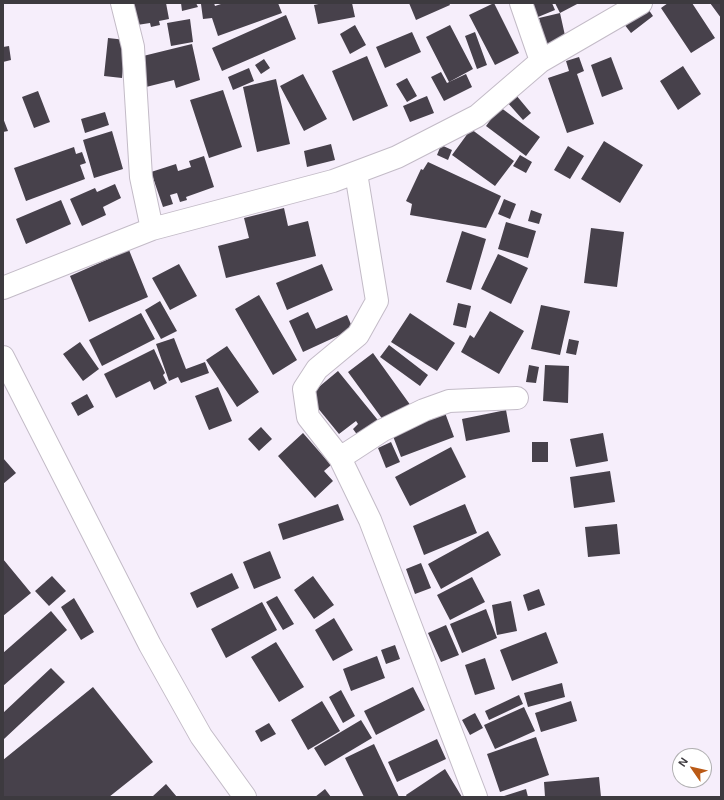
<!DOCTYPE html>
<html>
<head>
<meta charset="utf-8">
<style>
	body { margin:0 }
	#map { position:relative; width:724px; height:800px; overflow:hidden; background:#f6eefb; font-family:Arial,sans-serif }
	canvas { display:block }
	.frame { position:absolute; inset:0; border:4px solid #3d3a3f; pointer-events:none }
	.north { position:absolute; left:672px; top:748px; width:40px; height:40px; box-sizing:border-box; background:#fff; border:1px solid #b1b0b2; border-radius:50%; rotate:304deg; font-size:11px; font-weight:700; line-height:16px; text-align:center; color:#3d3a3f }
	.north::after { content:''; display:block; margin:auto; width:14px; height:18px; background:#ba5a16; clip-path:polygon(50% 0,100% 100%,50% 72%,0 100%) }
</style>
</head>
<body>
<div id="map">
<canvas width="724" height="800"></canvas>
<div class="frame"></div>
<div class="north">N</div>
</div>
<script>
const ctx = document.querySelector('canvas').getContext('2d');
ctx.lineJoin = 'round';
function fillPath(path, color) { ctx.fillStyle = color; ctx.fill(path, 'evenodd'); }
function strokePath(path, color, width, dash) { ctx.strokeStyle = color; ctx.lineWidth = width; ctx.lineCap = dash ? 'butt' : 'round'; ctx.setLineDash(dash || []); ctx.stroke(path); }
const building = new Path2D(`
	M133,3H166L169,19L159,21L160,25L151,27L150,23L137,25Z
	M181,3H196L198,7L182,11Z
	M214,3L215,6L224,3H278L282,13L218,36L212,18L203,19L201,4Z
	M323,3H352L355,17L318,24L314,5Z
	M409,3H449L450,5L416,20Z
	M494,3L519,53L495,65L469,15Z
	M532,3H552L555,10L538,17Z
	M555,3H579L560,13Z
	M668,3H692L715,38L691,53L661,8Z
	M710,3H721V18Z
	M646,6L653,16L631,33L624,24Z
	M560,13L566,40L545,45L539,18Z
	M286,15L296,39L222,71L212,48Z
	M190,19L193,42L171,46L167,23Z
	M355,25L366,45L350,54L340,34Z
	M450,25L473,69L449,82L426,37Z
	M412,32L421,52L385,68L376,47Z
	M475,32L487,65L477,69L465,36Z
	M108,38L126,40L122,78L104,76Z
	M192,44L200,80L176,88L174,80L146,87L139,57Z
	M9,46L11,60L3,62V47Z
	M367,56L388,106L353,121L332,71Z
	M579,57L584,71L577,74L594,124L567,133L548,78L569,71L566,61Z
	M611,57L623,89L602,97L591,65Z
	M264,59L270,68L261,74L255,65Z
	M683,66L701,94L678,110L660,81Z
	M249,68L254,81L233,90L228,77Z
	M441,72L447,83L466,74L472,87L444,101L431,77Z
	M303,74L327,119L304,131L280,86Z
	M407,78L417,96L407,102L396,84Z
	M276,79L290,144L257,152L243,87Z
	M223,90L242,147L209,158L190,100Z
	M38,91L50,122L34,128L22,97Z
	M516,95L531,113L523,120L507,102Z
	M427,96L434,113L410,122L403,106Z
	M500,107L540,137L526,156L486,126Z
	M105,112L109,125L85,133L81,119Z
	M3,118L8,131L3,132Z
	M471,129L514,161L495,186L452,155Z
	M112,131L123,169L94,178L83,140Z
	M604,141L643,165L620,203L581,179Z
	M331,144L335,160L307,167L304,151Z
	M441,145L452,150L448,160L437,155Z
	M568,146L584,156L570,179L554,170Z
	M74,147L76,154L82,152L86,163L80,165L85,179L26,201L14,168Z
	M520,155L532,162L526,173L513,166Z
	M204,156L214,187L186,197L187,200L180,202L177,193L170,195L173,204L163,207L151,172L176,164L178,171L191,167L189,161Z
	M428,162L501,196L486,228L410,215L412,204L406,201L421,169L423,170Z
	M115,184L121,198L103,207L106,215L82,226L70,199L95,188L97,192Z
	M504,199L516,204L510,219L498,214Z
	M61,200L71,224L26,244L16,219Z
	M284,208L288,226L308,221L316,256L226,278L218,246L249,238L244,218Z
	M531,210L542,214L539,224L528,221Z
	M506,222L536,231L528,258L498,249Z
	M591,228L624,232L617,287L584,283Z
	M462,231L486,239L471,290L446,282Z
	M129,250L148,297L89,322L70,276Z
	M498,254L528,268L511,304L481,289Z
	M179,264L197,296L170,310L152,278Z
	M322,264L333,290L287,310L276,283Z
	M259,295L297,360L273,375L235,309Z
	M160,301L177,331L161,339L145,310Z
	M458,303L471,306L466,328L453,325Z
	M541,305L570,311L560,355L531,349Z
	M490,311L524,331L499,374L461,352L470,335L474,338Z
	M308,312L316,329L347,315L353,329L303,352L289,321Z
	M141,313L155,339L102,366L89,340Z
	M410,313L455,343L437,371L391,342Z
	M174,338L186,369L205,362L209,373L181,383L178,377L169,381L156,344Z
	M569,339L579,341L576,355L566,353Z
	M80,342L99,369L83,381L63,354Z
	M389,345L428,375L420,386L380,357Z
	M227,346L259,392L237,407L206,360Z
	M154,349L165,373L163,375L167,383L154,390L150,381L116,398L104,374Z
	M373,353L411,406L386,424L348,372Z
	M529,365L539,367L536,383L526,382Z
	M545,365L569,366L568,403L543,401Z
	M338,371L381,424L361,440L353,429L358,424L356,421L339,434L308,396Z
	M218,387L232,421L209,430L195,396Z
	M87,394L94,407L78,416L71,403Z
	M444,410L454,437L401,457L391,431Z
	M506,410L510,432L466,441L462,419Z
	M261,427L272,439L259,451L248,439Z
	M303,433L331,465L324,471L333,481L315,498L278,456Z
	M603,433L608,461L576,467L570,439Z
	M391,442L400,462L386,468L378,448Z
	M532,442H548V462H532Z
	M451,447L466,477L410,506L395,477Z
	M3,458L16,473L3,484Z
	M610,471L615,502L574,508L570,477Z
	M338,504L344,520L283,540L278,524Z
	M465,504L477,533L424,555L413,526Z
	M617,524L620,554L588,557L585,527Z
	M488,531L501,555L441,589L428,564Z
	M270,551L281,578L254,589L243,562Z
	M3,559L31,593L3,616Z
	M421,563L431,588L415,594L406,569Z
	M232,573L239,588L197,608L190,593Z
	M52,576L66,591L49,606L35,591Z
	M313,576L334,605L314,619L294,590Z
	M472,577L485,602L450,620L437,595Z
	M539,589L545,605L528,611L523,595Z
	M277,596L294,624L283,630L266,602Z
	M74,598L94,632L81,640L61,607Z
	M511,601L517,631L497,635L492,605Z
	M262,602L277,630L226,658L211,629Z
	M486,609L497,638L462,653L450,624Z
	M51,611L67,630L3,686V653Z
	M334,618L353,650L333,661L315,630Z
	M446,625L459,655L441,662L428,633Z
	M546,632L558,663L512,681L500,650Z
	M276,642L304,687L279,702L251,657Z
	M395,645L400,659L386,664L381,650Z
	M377,656L385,678L351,691L343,669Z
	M485,658L495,689L475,695L465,665Z
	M51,668L65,682L4,739L3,713Z
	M562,683L565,697L528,707L524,693Z
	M93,687L153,762L109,797H3V760Z
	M413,687L425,710L376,735L364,711Z
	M341,690L355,716L343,723L329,697Z
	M519,695L523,704L489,720L485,711Z
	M322,701L340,731L308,750L291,720Z
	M571,701L577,721L541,732L535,713Z
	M524,707L535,731L495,749L484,725Z
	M475,713L483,728L470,735L462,720Z
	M361,720L372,738L325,766L314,748Z
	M269,723L276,734L261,742L255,731Z
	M536,737L549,775L500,792L487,754Z
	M437,739L446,759L397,782L388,762Z
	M374,744L399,797H364L345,758Z
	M445,769L462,797H407L406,795Z
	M599,777L601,797H545L544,782Z
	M166,784L177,797H154L153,796Z
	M325,789L331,797H315Z
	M526,789L528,797H501Z`);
const minor = new Path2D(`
	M122,3L133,47L141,177L152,229
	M521,3L541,61
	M356,173L377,301L358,335L317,369L304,389L308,417L340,458L370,520L476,797
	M3,288L152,229L333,181L397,157L477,116L541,61L641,3
	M340,458L383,430L424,410L449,401L517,398`);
const major = new Path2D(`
	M3,357L150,645L201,736L245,797`);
fillPath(building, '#47414b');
strokePath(minor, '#c3bbc7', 24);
strokePath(major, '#c3bbc7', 24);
strokePath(minor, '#fff', 22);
strokePath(major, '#fff', 22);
</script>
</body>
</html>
